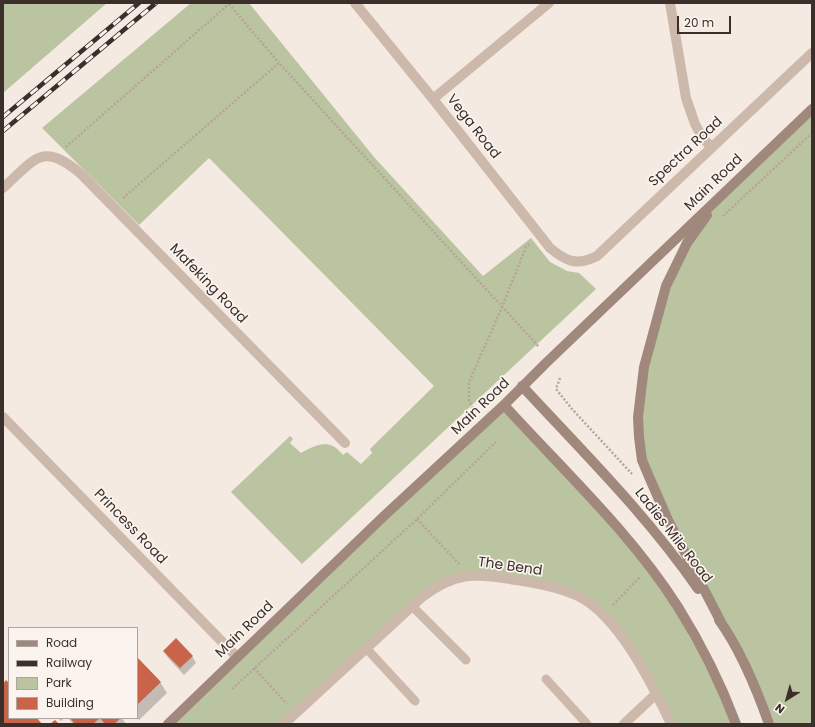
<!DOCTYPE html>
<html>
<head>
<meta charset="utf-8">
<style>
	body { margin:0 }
	#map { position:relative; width:815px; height:727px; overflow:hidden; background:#f4eae1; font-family:Poppins,sans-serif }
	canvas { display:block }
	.frame { position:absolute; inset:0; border:4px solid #3b2f2b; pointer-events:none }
	.legend { position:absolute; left:8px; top:627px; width:130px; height:92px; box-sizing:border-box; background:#fbf4ee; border:1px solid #aea5a0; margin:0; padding:5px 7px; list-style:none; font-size:12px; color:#3b2f2b }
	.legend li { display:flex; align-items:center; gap:8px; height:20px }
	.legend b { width:20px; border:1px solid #aea5a0 }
	.north { position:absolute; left:767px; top:679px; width:40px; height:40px; -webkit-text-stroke:3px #fbf4ee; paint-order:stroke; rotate:217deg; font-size:11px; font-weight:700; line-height:16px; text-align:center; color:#3b2f2b }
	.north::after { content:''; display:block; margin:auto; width:14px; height:18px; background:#3b2f2b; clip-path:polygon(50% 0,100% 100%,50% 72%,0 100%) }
	.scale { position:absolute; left:677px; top:16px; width:54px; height:18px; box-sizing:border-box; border:2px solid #3b2f2b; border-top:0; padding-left:5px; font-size:12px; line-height:14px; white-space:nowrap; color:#3b2f2b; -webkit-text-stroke:3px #fbf4ee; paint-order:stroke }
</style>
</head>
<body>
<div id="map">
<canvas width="815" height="727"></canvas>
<div class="frame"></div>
<ul class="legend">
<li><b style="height:5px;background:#a1887d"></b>Road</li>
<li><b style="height:5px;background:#3b2f2b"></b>Railway</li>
<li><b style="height:11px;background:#bac4a0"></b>Park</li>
<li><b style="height:11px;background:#c9634a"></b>Building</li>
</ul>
<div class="north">N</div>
<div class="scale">20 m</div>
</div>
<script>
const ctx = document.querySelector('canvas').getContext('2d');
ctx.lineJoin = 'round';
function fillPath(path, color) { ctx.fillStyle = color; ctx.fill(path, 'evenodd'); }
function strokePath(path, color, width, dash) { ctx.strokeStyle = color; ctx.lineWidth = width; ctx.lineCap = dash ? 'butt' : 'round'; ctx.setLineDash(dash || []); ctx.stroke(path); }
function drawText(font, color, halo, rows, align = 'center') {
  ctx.font = font + ' Poppins,sans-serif'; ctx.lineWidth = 3.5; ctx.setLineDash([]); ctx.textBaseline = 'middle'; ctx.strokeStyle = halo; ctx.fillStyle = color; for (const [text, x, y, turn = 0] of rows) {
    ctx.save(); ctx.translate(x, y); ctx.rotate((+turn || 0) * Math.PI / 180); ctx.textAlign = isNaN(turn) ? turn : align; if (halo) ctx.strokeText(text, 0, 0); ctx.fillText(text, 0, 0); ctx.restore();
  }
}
const green = new Path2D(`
	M3,3H107L3,93Z
	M191,3H249L374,157L483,276L531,238L550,262L567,271L579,273L596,289L302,564L231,492L290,436L293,439L290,443L301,453C310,448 322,441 333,446C337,448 340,452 343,455L347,452L361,464L372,453L370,449L434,386L209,158L139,225L42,128Z
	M812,110V724H769L650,479L638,417L666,286L705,218Z
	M504,405L662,585L736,724H671L629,648L578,596L469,575L437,586L284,724H170Z`);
const shadow = new Path2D(`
	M164,651L192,656L196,663L184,675L168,658Z
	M137,659L160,682L167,693L139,720L137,718Z
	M58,718H64L61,721Z
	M68,718H122L126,724H73Z`);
const building = new Path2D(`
	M176,638L193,656L180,668L163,651Z
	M137,657L161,682L137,705Z
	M6,680L9,683V718H37L42,724H3V684Z
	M70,718H100L93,724H75Z
	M100,718H121L114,724H105Z
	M55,720L59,724H50Z`);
const path = new Path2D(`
	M229,4L279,63
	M66,147L230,3
	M123,198L279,63L539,347
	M723,216L812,133
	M560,378L556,389L572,409L632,474
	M473,408L469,401V382L502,307L526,247L530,243
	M417,519L459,564
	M613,605L640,577
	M254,668L287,704
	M232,689L417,519L496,442`);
const service = new Path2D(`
	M412,606L466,660
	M366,648L415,701
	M546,679L587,724`);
const minor = new Path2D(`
	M355,3L433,99L550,248C567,262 577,266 597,256L812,53
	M670,3L686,98L695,124L702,137L711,147
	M433,99L549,3
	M3,188C35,159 42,141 81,174L345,443
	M3,417L237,657
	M284,724L422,597C454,573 471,573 510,579C533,583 557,586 578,596C618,615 652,684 671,724
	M624,724L656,694`);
const secondary = new Path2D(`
	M707,215L687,243L666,286L644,367L638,417L639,437L642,460L650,479L668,520L723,626
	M522,386C583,452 647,515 698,589
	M504,405C564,471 630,532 678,607C701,644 721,684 736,724
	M719,620C740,649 757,690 769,724
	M168,724L384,516L504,405L546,363L812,109`);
const rail = new Path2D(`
	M3,117L139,3
	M3,131L156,3`);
const streetNames = [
	["Vega Road",473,127,52],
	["Spectra Road",686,152,-43],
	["Main Road",714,183,-44],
	["Mafeking Road",208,284,46],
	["Main Road",481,407,-44],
	["Princess Road",130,527,46],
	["Ladies Mile Road",673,536,52],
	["The Bend",510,567,8],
	["Main Road",245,630,-44]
];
fillPath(green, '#bac4a0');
fillPath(shadow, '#0003');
fillPath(building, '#c9634a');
strokePath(path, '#b9a396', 2.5, [2, 2]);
strokePath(service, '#cdb9ac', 9);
strokePath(minor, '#cdb9ac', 10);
strokePath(secondary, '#a1887d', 10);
strokePath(rail, '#3b2f2b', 4.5);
strokePath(rail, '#fbf4ee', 3, [9]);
drawText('14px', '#3b2f2b', '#fbf4ee', streetNames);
</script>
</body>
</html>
